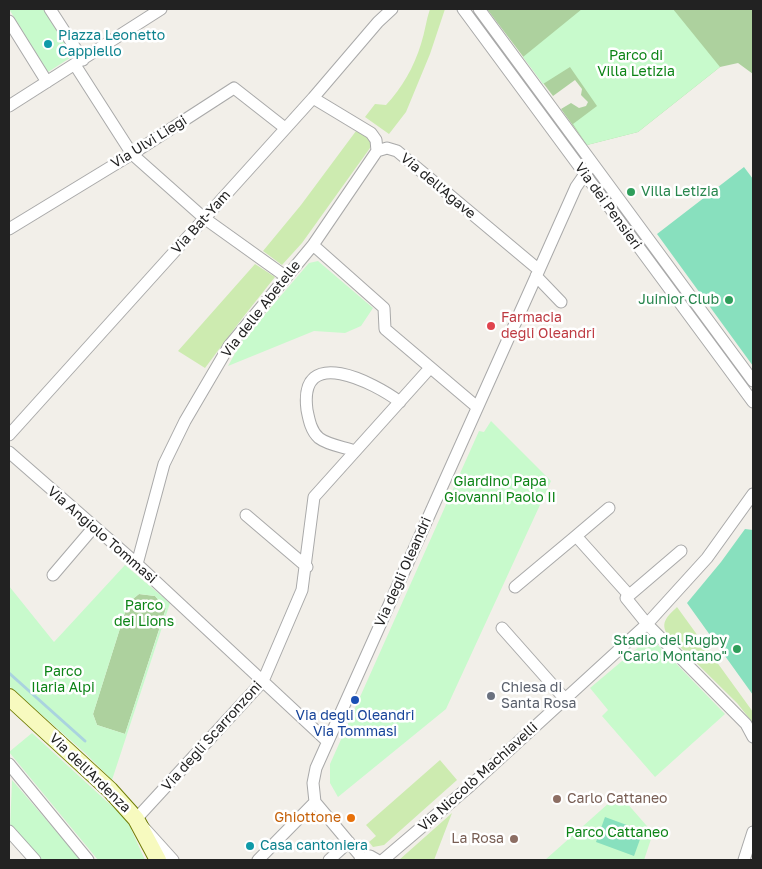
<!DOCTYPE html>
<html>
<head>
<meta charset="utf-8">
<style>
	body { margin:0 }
	#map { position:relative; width:762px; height:869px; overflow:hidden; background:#f2efe9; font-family:"Golos Text",sans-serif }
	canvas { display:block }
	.frame { position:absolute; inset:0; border:10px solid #222; pointer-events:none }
</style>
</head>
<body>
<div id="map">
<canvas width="762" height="869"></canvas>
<div class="frame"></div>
</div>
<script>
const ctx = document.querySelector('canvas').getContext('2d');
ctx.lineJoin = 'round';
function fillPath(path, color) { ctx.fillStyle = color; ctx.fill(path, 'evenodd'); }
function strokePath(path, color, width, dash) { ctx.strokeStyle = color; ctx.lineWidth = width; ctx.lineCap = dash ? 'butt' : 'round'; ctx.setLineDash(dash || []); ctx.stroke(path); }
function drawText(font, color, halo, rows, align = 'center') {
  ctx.font = font + ' "Golos Text",sans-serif'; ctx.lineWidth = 5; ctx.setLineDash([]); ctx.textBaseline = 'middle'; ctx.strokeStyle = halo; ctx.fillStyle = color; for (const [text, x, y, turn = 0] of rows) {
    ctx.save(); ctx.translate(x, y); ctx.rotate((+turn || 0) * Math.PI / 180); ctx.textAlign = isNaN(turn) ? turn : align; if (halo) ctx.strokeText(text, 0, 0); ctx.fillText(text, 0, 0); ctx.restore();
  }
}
const grass = new Path2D(`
	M430,9H445L430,54L406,112L389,134L365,117L375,104L386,105C402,88 414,67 421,44C425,32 426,20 430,9Z
	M356,131L375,141L302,243L282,265L263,251L301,205Z
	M255,264L275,277L244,316L205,368L178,351Z
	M677,607L753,712V723L737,703L667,634C660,622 668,616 677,607Z
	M440,760L457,780L384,845L373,847L369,842L376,836L366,825Z
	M452,813L434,860H399Z`);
const forest = new Path2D(`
	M487,9H753V74L738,63L720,67L638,132L587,145L561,109L571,103L579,108L586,106L588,102L581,95L582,89L575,80L553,96Z
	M139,594L155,596L166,608L125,734L97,725L93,714L128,603Z`);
const park = new Path2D(`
	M9,9H43L73,56L48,72Z
	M582,9H673L720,67L638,132L587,145L573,124L597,106L570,67L543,84L523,57Z
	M318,261L373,308L361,326L345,333L314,331L228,366L242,341L309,263Z
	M491,421L551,481L446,709L338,797L330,783V764L479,431L484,432Z
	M125,565L170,603L112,780L85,753L9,686V586L54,642ZM139,594L155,596L166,609L125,734L97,725L93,714L128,603Z
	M647,640L657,644L725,714L655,777L602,716L608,710L590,688Z
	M32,733L127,820L145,860H98L9,752Z
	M12,780L81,860H41L10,830Z
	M619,794L653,833L644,860H545Z`);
const pitch = new Path2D(`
	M744,167L753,179V366L657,234Z
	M745,529L753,530V695L687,603L721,562Z
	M605,817L643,831L634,856L596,842Z`);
const stream = new Path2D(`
	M9,673L85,741`);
const street = new Path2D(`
	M50,9L83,60
	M463,9L753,402
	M479,9L753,381
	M9,21L47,82
	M75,65L132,154L204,218L285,276
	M313,98L371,133L376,140L377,151
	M9,106L161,9
	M377,151L387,148L397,151L539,270
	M9,229L132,154L234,88L285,128
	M313,245L384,308L385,329L477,407
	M536,276L561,302
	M9,435L313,98L378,22L392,9
	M355,451C344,447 328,445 319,438C311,431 309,420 307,410C298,343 375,383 400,402
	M9,452L137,564L327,741
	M609,508L576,536L629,595
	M246,515L307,567
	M681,551L626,598L647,624L746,724L753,737
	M137,564L164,464L185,421L229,346L313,245L377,151
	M53,575L94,527
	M515,587L576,536
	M502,628L565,699
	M9,764L88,860
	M9,831L35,860
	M362,858L315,802L313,783L316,768L539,270L576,187L592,164
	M173,860L136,819L263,681L302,590L314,497L430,368
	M258,860L315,802
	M329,860L349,842
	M360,860L370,856L377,860
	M383,860L470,786L647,624L707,558L753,494
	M744,860L753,832`);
const secondary = new Path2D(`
	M9,697L110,790L136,819L158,860`);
const markers = [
	[48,44,5,"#0f9aa8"],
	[631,192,5,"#2e9e5b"],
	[729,300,5,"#2e9e5b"],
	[491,326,5,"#e0444e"],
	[737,649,5,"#2e9e5b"],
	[491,696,5,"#6b7280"],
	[355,700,5,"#1a4fb4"],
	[557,799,5,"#8d6e63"],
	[351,818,5,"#e8710a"],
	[514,839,5,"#8d6e63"],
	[250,846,5,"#0f9aa8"]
];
const cultureNames = [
	["Piazza Leonetto",58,36],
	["Cappiello",58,52],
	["Casa cantoniera",260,846]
];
const parkNames = [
	["Parco di",636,56],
	["Villa Letizia",636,72],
	["Giardino Papa",500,482],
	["Giovanni Paolo II",500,498],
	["Parco",144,606],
	["dei Lions",144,622],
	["Parco",63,672],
	["Ilaria Alpi",63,688],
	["Parco Cattaneo",617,833]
];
const streetNames = [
	["Via Ulvi Liegi",149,142,-32],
	["Via dell'Agave",438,186,40],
	["Via dei Pensieri",608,206,54],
	["Via Bat-Yam",201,222,-48],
	["Via delle Abetelle",261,309,-52],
	["Via Angiolo Tommasi",102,535,41],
	["Via degli Oleandri",403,572,-66],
	["Via degli Scarronzoni",212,736,-48],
	["Via dell'Ardenza",90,773,44],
	["Via Niccolò Machiavelli",478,777,-42]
];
const leisureNames = [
	["Villa Letizia",641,192,"left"],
	["Juinior Club",719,300],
	["Stadio del Rugby",727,641],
	["\"Carlo Montano\"",727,657]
];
const healthNames = [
	["Farmacia",501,318],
	["degli Oleandri",501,334]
];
const worshipNames = [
	["Chiesa di",501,688],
	["Santa Rosa",501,704]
];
const transitNames = [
	["Via degli Oleandri",355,716],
	["Via Tommasi",355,732]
];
const educationNames = [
	["Carlo Cattaneo",567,799],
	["La Rosa",504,839,"right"]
];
const foodNames = [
	["Ghiottone",341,818]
];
fillPath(grass, '#cdebb0');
fillPath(forest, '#add19e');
fillPath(park, '#c8facc');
fillPath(pitch, '#88e0be');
strokePath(stream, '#aad3df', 3);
strokePath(street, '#a9a9a9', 13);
strokePath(secondary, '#707d05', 18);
strokePath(street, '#fff', 11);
strokePath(secondary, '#f7fabf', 16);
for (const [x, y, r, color] of markers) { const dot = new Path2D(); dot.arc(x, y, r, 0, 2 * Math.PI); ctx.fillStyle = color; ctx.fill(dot); strokePath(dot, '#fff', 2); }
drawText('14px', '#0d838f', '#fff', cultureNames, 'left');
drawText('14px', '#0c8416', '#fff', parkNames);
drawText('14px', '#222', '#fff', streetNames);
drawText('14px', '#27864d', '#fff', leisureNames, 'right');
drawText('14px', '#be3a42', '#fff', healthNames, 'left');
drawText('14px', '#5b616d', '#fff', worshipNames, 'left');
drawText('14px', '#164399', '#fff', transitNames);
drawText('14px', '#785e54', '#fff', educationNames, 'left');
drawText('14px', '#c56008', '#fff', foodNames, 'right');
</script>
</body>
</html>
